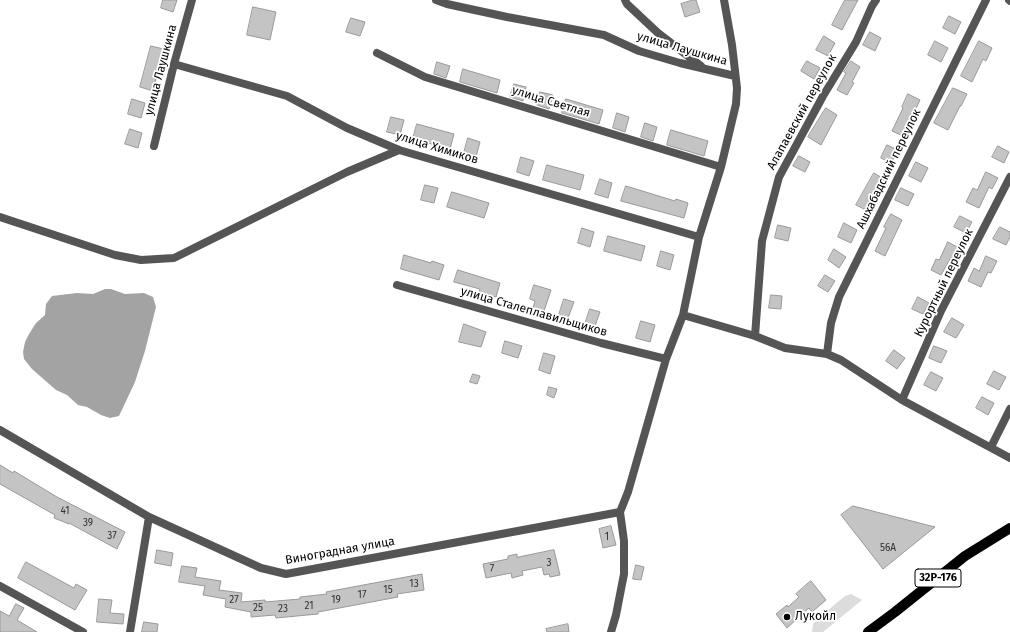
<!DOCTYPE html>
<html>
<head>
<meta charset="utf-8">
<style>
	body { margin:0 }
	canvas { display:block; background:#fff }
</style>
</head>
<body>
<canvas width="1010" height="632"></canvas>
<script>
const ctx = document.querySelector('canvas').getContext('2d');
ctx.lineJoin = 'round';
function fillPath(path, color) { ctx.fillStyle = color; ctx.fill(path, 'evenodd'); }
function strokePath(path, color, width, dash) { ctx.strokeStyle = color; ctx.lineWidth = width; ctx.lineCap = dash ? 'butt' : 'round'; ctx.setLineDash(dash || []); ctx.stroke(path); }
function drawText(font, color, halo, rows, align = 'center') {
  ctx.font = font + ' "Fira Sans",sans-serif'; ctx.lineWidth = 3.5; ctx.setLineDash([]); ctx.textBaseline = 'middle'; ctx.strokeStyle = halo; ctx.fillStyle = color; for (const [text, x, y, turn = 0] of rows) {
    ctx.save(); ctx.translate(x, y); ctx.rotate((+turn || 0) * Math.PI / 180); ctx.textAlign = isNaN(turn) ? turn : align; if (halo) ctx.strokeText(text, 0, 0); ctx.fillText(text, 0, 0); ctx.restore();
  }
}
const green = new Path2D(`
	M851,594L862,600L823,632H812L813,624L816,620L845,596Z`);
const water = new Path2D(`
	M105,289H111L125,294L144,293L153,297L156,307L145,351L135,382L119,416L110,418L101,415L87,407L78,405L67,395L56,390L32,369L24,359L23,352L25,342L29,334L36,323L45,315L46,304L52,296L77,293L93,294Z`);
const building = new Path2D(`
	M163,0H177L173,12L161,8Z
	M693,0H696L700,12L685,17L681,4Z
	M845,0H858L842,30L832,25Z
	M253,7L276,12L270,40L247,35Z
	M949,16L961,22L955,34L943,28Z
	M351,18L365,22L360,36L346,32Z
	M870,32L881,38L875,51L863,45Z
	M824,36L835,43L828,56L816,50Z
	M935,41L948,48L941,62L928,55Z
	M979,41L992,48L986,61L983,59L972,82L961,76Z
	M151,46L168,50L164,65L160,64L153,91L140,87Z
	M807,61L820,68L814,79L801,71Z
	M851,61L860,67L852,82L854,83L847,95L837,90L846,73L844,72Z
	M437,62L450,66L446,78L434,74Z
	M463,69L500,80L497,93L460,82Z
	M514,84L526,87L523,101L510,97Z
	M953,88L967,94L961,106H960L948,130L934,123Z
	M540,92L553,95L549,109L537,105Z
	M908,94L920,100L903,136L892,131L903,108L902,107Z
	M132,99L145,103L141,118L128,114Z
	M566,99L603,110L599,124L562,113Z
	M826,108L837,115L821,145L808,137Z
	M617,113L629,117L625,132L613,128Z
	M391,117L404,120L400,135L387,132Z
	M645,123L657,127L653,141L641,137Z
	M417,124L454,134L450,149L413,139Z
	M130,129L142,133L138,148L125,144Z
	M671,130L708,141L704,156L667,145Z
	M468,138L480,142L476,157L464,153Z
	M887,145L898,150L891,163L881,158Z
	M998,146L1009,152L1004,163L992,157Z
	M799,156L810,162L805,172L793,166Z
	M521,157L534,161L529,176L517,172Z
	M916,162L928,168L921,182L909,176Z
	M547,165L584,175L580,190L543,180Z
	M986,172L998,178L992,189L989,187L979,208L966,202L973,188L977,190Z
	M874,173L884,179L868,211L856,205Z
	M600,179L612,183L608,198L595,194Z
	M425,185L438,188L434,203L421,200Z
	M626,186L675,201L676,199L688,203L684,218L621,201Z
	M901,188L914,194L908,206L895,200Z
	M452,192L489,203L484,218L447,207Z
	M891,214L902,220L885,256L875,251L886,228L884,227Z
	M960,216L972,222L966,233L954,227Z
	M844,223L857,230L851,243L838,237Z
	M778,225L791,228L788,241L775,238Z
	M1000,227L1010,232V237L1006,245L993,239Z
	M582,228L594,232L590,247L578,243Z
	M608,236L645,246L641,261L604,251Z
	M948,242L959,248L953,260L950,259L941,275L931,270L936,259L939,260Z
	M834,249L846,257L839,268L828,260Z
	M661,251L674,255L670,270L657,266Z
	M404,255L431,263L432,261L444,265L439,280L401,269Z
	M986,256L997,261L991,273L988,272L981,287L968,281L974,268L979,271Z
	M458,270L500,283L496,297L479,292L480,289L454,282Z
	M825,275L835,281L828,292L818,286Z
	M534,285L551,290L543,314L532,311L535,301L530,299Z
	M771,295L782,296L781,309L769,308Z
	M918,297L929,303L923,314L912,309Z
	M564,299L574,302L568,318L559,315Z
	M590,309L600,312L595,326L585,324Z
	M952,318L964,325L956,338L944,332Z
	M641,321L655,325L650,342L636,338Z
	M464,324L486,332L481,347L459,342Z
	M505,341L522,346L518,358L502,353Z
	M934,346L947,351L941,363L929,358Z
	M894,350L905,358L897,369L886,361Z
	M544,353L555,356L550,374L539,370Z
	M994,371L1006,377L999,390L987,384Z
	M931,372L943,378L936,391L924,385Z
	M473,374L480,376L477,384L470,382Z
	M549,387L557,389L554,398L547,395Z
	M982,397L994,403L988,415L976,408Z
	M0,465L13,473L14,471L57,497L125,532L117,549L69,523V524L54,518L55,515L0,484Z
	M853,506L935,527L883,569L841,515Z
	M611,526L616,545L603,548L599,529Z
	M157,550L173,553L171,566L155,563Z
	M554,550L560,575L550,577L549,574L544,575L542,567L522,571L523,575L512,578L511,573L486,578L483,564L508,559V556L517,554V557Z
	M26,562L74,588L76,584L87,590L75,610L18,578Z
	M636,565L644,567L641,580L633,579Z
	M182,566L197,568L195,577L221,581L219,590L242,593L241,602L265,600V602L300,599V597L327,594L326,592L422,574L424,590L397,594L398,597L318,612V614L276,618L275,615L251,617V612L225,607L226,599L203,595L205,586L179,582Z
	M811,581L826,600L812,612L809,608L787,628L776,614L787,605L788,607L799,597L796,594Z
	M99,599L112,600L110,613L124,614L123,624L97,622Z
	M16,604L24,608L17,620L37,632H0V611L9,616Z
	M144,622L158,624L157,632H142Z
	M568,624L569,632H547L546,629Z`);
const street = new Path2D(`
	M436,0L447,4L507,17L604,35L639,51L680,63L735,76
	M625,0L627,4L658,33L701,66
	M1009,0L1010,1
	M377,53L425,77L721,167
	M174,64L287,96L347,128L399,150L699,237
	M154,146L174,64L192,0
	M0,217L115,255L141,260L174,258L347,172L399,150
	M397,285L601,343L666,359
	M683,315L755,336L785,348L827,354L841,360L902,400L1010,458
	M755,336L762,241L779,177L823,96L856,42L872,6L876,0
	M827,354L831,323L839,297L986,0
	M902,400L941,311L1010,177
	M0,430L149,517L261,568L286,574L620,512
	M991,447L1010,409
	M0,586L83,632
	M130,632L149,517
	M611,632L616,615L624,574V541L620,512L628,492L666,359L683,315L699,237L721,167L736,104L737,88L732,45L724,0`);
const primary = new Path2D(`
	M868,632L895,612L965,556L1010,528`);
const markers = [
	[787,617,4,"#000"]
];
const numberNames = [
	["41",65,511],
	["39",88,523],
	["37",112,536],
	["1",607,537],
	["56А",888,548],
	["3",549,563],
	["7",492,569],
	["13",414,584],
	["15",388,590],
	["17",362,595],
	["27",234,600],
	["19",336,600],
	["21",309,606],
	["25",258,608],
	["23",283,609]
];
const shields = [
	[938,578,46]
];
const shieldNames = [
	["32Р-176",938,578]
];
const streetNames = [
	["улица Лаушкина",682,49,16],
	["улица Лаушкина",161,70,-75],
	["улица Светлая",551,102,17],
	["Алапаевский переулок",802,112,-61],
	["улица Химиков",437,148,17],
	["Ашхабадский переулок",889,169,-64],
	["Курортный переулок",944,283,-64],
	["улица Сталеплавильщиков",534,312,16],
	["Виноградная улица",340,551,-10]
];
const poiNames = [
	["Лукойл",795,617]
];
fillPath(green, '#dcdcdc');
fillPath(water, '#a3a3a3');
fillPath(building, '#c4c4c4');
strokePath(building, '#999', 1);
strokePath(street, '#555', 8);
strokePath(primary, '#000', 10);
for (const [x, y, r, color] of markers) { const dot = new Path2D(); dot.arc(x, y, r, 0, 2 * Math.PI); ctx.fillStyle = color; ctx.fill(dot); strokePath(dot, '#fff', 1.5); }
drawText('10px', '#313131', null, numberNames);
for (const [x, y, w] of shields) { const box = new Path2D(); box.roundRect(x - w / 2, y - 9, w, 18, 3); ctx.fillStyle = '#fff'; ctx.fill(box); strokePath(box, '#000', 1); }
drawText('bold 11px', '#000', null, shieldNames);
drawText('12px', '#000', '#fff', streetNames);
drawText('12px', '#000', '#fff', poiNames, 'left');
</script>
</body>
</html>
